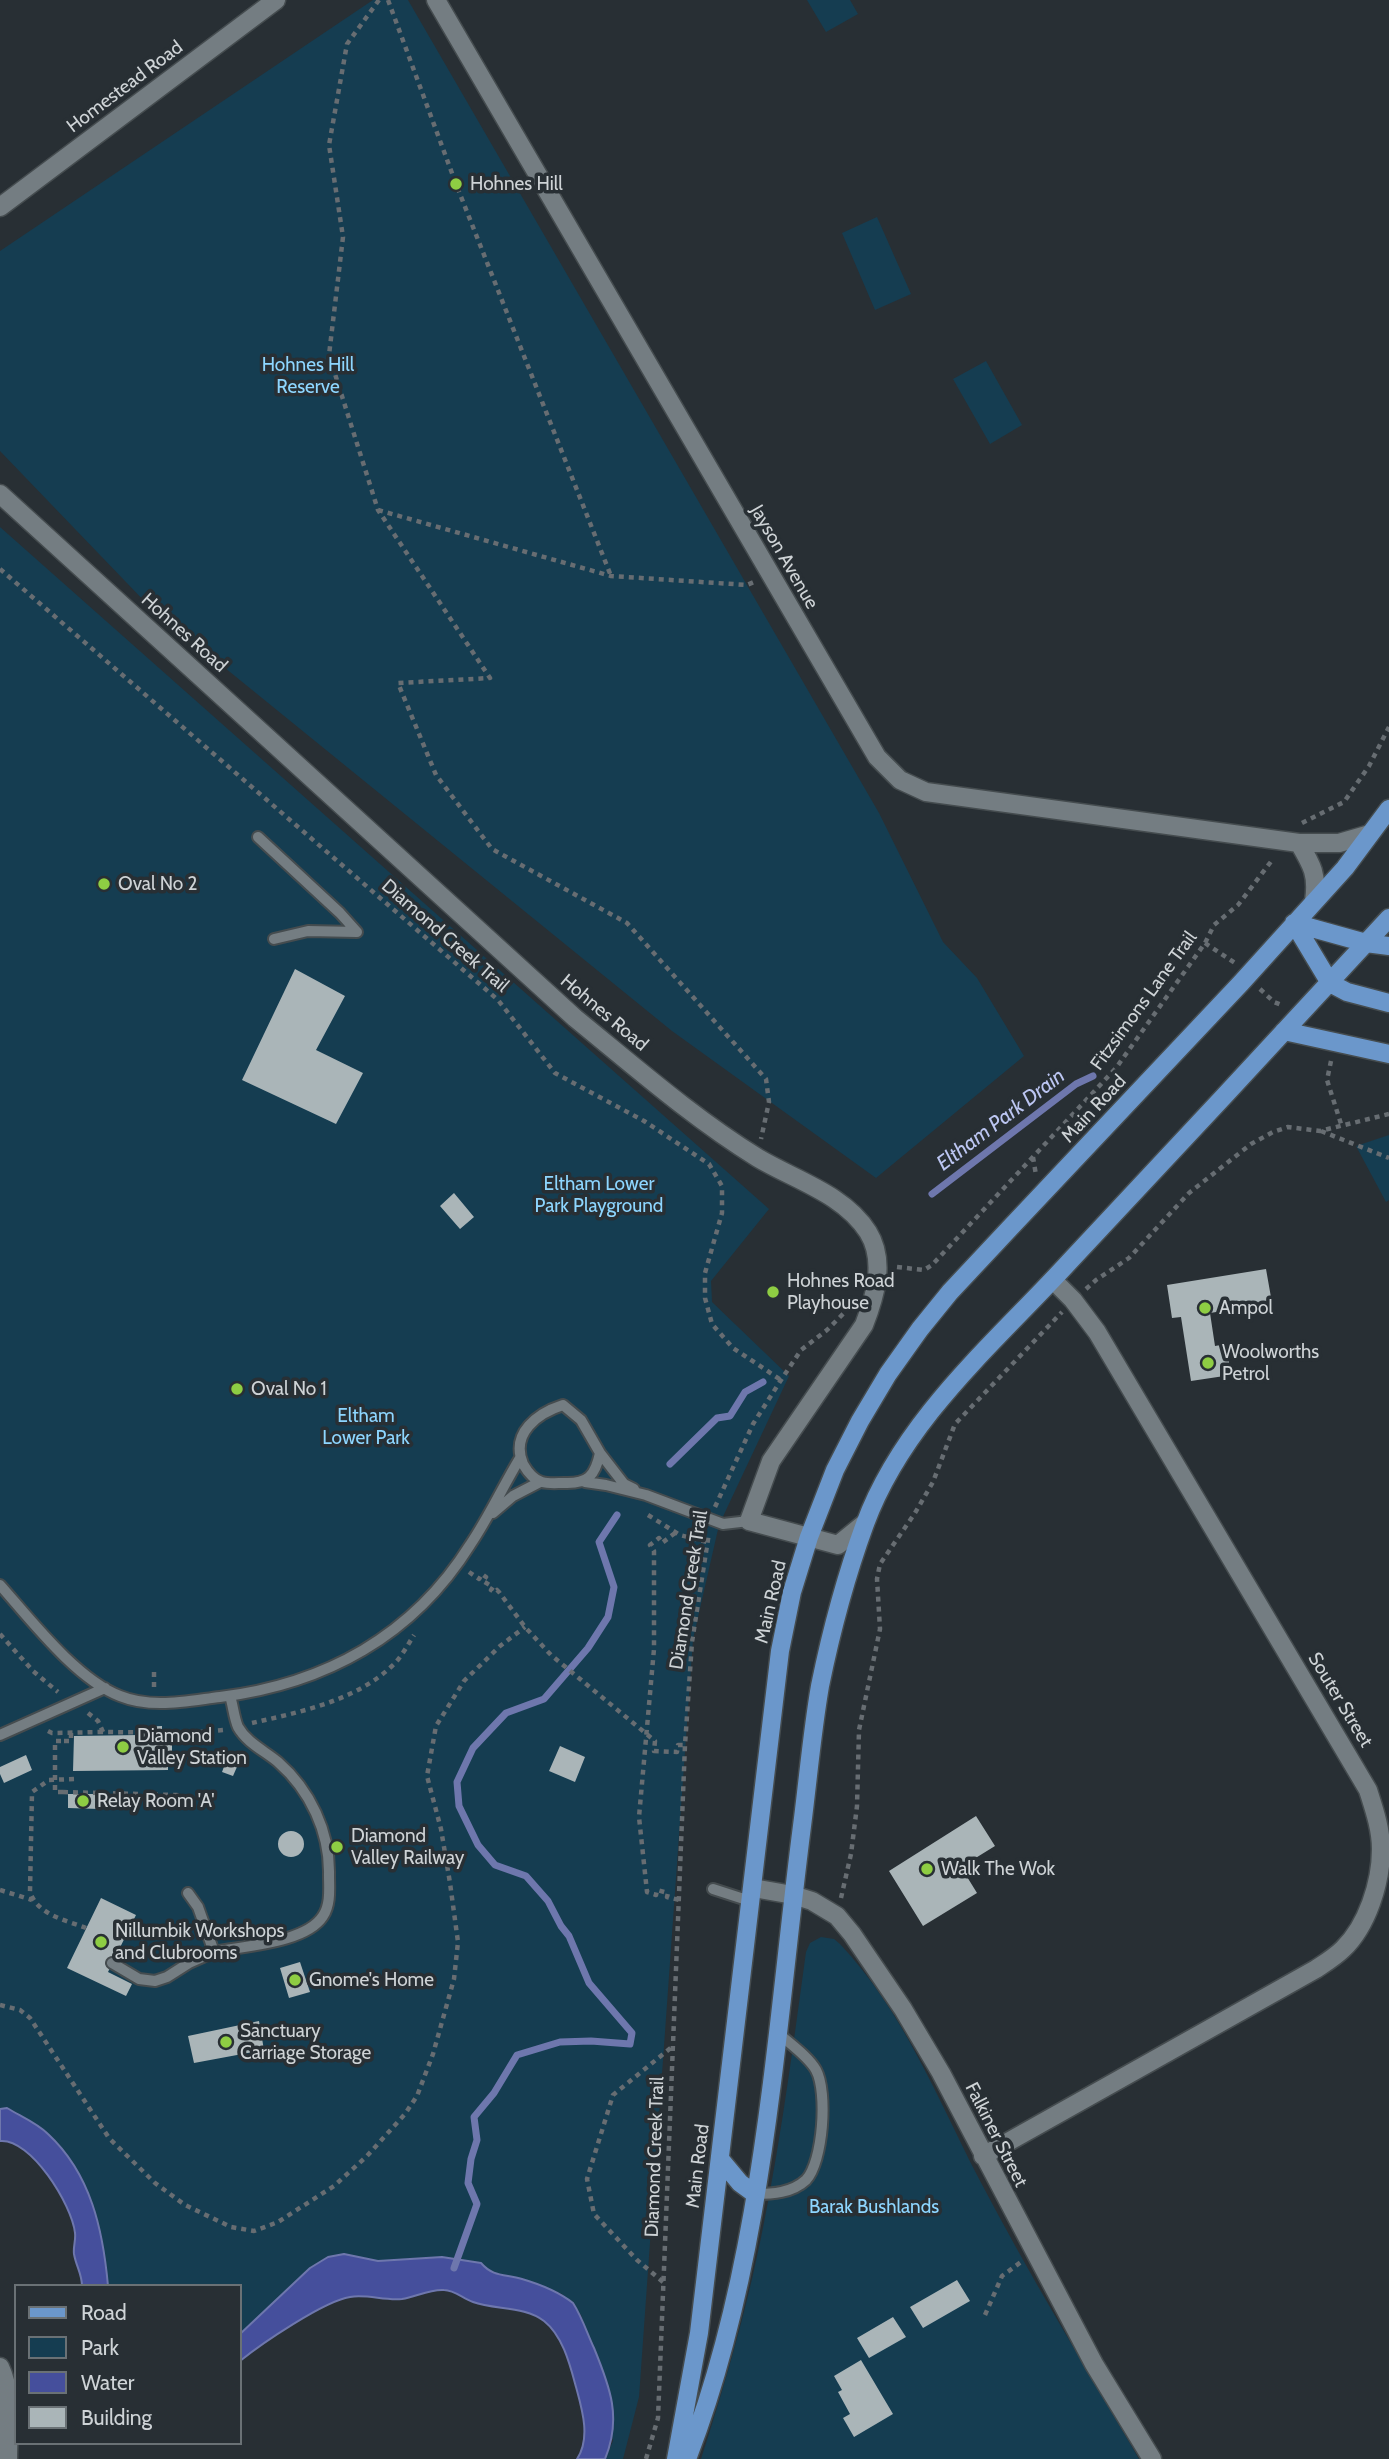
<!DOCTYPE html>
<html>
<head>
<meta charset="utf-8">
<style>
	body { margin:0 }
	#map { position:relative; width:1389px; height:2459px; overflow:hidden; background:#282f34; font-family:Cabin,sans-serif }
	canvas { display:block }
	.legend { position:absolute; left:14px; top:2284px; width:228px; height:161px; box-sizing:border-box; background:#282f34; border:2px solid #6a7175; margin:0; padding:9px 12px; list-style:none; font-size:21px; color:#ced3d6 }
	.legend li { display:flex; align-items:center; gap:14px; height:35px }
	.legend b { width:35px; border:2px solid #6a7175 }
</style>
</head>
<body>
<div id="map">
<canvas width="1389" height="2459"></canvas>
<ul class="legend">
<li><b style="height:9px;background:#6b97cb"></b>Road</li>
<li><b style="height:19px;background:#153d51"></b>Park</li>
<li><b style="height:19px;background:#454f9c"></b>Water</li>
<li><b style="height:19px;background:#aab5b8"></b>Building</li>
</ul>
</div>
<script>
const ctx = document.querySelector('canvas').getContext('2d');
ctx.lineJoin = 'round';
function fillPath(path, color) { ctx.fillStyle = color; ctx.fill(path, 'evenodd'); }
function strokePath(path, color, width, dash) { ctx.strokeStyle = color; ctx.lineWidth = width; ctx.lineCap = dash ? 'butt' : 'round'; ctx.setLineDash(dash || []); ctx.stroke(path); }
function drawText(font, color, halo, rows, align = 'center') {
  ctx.font = font + ' Cabin,sans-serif'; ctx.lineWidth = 7; ctx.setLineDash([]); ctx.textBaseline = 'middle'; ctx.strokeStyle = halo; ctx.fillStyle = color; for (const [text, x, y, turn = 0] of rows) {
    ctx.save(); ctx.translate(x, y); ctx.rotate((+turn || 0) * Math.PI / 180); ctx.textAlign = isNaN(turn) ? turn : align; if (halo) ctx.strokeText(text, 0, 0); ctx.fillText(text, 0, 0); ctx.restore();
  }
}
const green = new Path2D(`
	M373,0H408L879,813L943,942L977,978L1024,1056L876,1178L672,1031L150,607L0,451V251Z
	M807,0H850L858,14L826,32Z
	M877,217L911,294L875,310L842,233Z
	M986,361L1022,425L990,444L953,379Z
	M0,527L769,1209L711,1281L712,1302L789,1376L719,1525L693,1639L639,2397L623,2459H605L613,2441L587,2333L581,2315L562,2294L521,2279L488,2271L480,2263L442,2257L378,2261L344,2254L310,2268L240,2334V2286H108L107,2276L26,2120L8,2108L0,2109Z
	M1389,1135V1200L1386,1202L1356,1146Z
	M821,1937L834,1939L840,1944C903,2011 937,2097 978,2177C1028,2273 1085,2366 1139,2459H701C720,2400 738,2339 752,2279C777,2171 791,2061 806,1952L810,1943Z`);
const water = new Path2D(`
	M7,2108C20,2116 37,2123 48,2134C91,2174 103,2230 108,2286H82C82,2274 76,2266 74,2254C73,2247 76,2240 75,2233C72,2205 31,2138 0,2141V2109Z
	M344,2254L378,2261L442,2257L481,2263C493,2277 505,2274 522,2279C539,2284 559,2292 573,2303C582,2317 587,2333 594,2348C610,2387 622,2418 605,2459H577C591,2438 582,2409 576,2387C570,2365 563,2336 544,2321C525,2306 495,2310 473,2302C463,2299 455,2290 444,2290C429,2289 416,2297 402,2299C385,2301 367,2294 350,2297C324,2301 261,2344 240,2361V2334L310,2268L328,2257Z`);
const stream = new Path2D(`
	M932,1194L1076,1084L1093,1076
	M670,1464L717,1418L730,1416L745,1392L763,1382
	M454,2268L477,2204L468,2183L471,2159L477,2140L474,2117L494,2093L517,2055L560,2042L591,2041L630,2044L632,2033L589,1983L569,1936L561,1926L548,1901L526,1876L495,1865L478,1845L459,1806L457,1782L473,1748L489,1731L506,1713L544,1699L588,1648L608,1617L614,1587L599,1542L617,1515`);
const building = new Path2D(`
	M295,969L345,996L316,1050L363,1073L336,1124L242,1080Z
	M454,1193L474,1217L460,1229L440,1206Z
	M1266,1269L1272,1303L1210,1313L1215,1346L1226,1344L1231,1375L1191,1381L1181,1317L1172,1318L1167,1285Z
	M162,1726V1744L172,1745V1761H168V1770L73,1771L74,1736L139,1735L138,1727Z
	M560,1746L585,1757L575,1782L549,1771Z
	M26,1755L32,1770L4,1783L0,1774V1767Z
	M228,1756L240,1760L233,1776L222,1772Z
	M68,1794H99V1809L68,1808Z
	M976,1816L995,1846L961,1867L977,1893L923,1926L889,1871Z
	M278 1844a13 13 0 1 1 26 0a13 13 0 1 1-26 0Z
	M101,1898L136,1915L108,1972L132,1984L126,1996L67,1968Z
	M300,1962L310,1992L289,1998L280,1968Z
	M259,2021L264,2050L194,2063L188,2036Z
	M957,2280L970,2301L923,2328L910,2307Z
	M893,2317L906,2337L869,2358L857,2338Z
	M861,2360L893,2414L854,2437L843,2418L850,2414L838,2392L842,2390L834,2376Z`);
const path = new Path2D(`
	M379,0L347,44L329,145L343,237L329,355L378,510L490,678L398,683L436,775L492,849L627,923L766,1079L769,1102L761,1139
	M388,0L456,184L611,576
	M378,510L611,576L747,585L754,582
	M0,569L498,1000L555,1073L644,1121L709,1164L722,1186V1213L705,1273V1298L712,1324L733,1348L781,1380
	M1302,823L1344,802L1369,766L1389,727
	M1205,943L1235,963
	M1260,989L1274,1002L1284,1006
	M1331,1061L1327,1080L1342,1127
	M1321,1131L1389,1158
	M1033,1157L1036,1175
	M897,1267L924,1270L932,1265L1116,1068L1205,943L1214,925L1238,905L1273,859
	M1086,1289L1096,1280L1129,1258L1189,1193L1251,1144L1273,1132L1288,1127L1320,1131L1389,1114
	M715,1507L753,1424L781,1380L801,1350L827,1330L849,1308
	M648,1515L680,1535L707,1542
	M675,1533L662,1543L659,1538L650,1545L654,1551V1649L639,1817L647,1892L656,1895L657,1890L668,1893L667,1897L679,1900
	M469,1572L479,1579L482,1574L486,1577L483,1581L493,1587L491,1590L495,1592L497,1590L499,1592L525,1627L551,1655L655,1741L654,1751L677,1752L678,1745H685
	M0,1634L33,1671L58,1692
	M154,1687V1670
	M88,1713L98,1721L103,1732L189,1733L223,1730
	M252,1723C300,1712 355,1701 392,1666C401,1658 407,1646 414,1635
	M48,1731L52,1733L103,1732
	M64,1741H71V1733
	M74,1779L49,1780L32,1792L30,1892C38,1915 65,1920 86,1928
	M63,1792L177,1795L190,1801
	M0,1890L32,1900
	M841,1898L851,1854L857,1806L859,1730L880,1629L877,1579L880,1564L915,1513L933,1482L955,1424L1062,1312
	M0,2005L20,2010L30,2018L109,2138L155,2183L185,2205L231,2227L254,2231L278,2222L334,2186L367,2156L405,2114L417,2096L433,2054L454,1979L458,1942L450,1883L441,1829L427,1776L436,1726L464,1681L500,1646L525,1627
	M663,2282L637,2260L594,2214L587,2179L613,2095L673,2046
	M985,2315L1002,2276L1021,2262
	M646,2459L658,2418L685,1745L692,1642L709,1533`);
const lane = new Path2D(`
	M258,837L340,913L357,932
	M274,939L308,931L357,932
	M563,1405L581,1420L600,1453C595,1476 588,1484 564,1483C557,1483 549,1484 542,1482C534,1480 527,1471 523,1464C510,1433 538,1413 563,1405Z
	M600,1453L624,1484L634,1489
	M585,1482L606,1485L646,1495L723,1524L749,1521
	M493,1513L513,1496L540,1482
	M0,1585C31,1620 76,1679 120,1696C152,1709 187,1701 220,1697C325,1684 413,1636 470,1545C489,1517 503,1486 520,1458
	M0,1735L105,1688
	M713,1889L750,1901
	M188,1893L198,1907L214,1952C243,1946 306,1943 323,1916C331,1904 329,1888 329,1875C330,1832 310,1790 278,1762C265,1751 247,1743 238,1727C234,1718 233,1705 230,1696
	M112,1963L139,1979L155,1981L167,1977L189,1963L214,1952
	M755,2194C772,2194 792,2193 806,2180C823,2162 828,2092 816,2070C808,2056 790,2044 778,2033`);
const street = new Path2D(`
	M436,0L877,757L900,780L926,792L1299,843H1339L1370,834
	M0,207L276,0
	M0,494L575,1018C634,1066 693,1118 758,1158C795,1180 844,1194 868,1232C886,1261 875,1297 864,1325L771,1461L749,1521L838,1545L865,1523
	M1299,843C1312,865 1318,875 1314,901
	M753,1888L793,1895L812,1901L837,1916L852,1934L903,2009L941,2073L1094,2364L1152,2459
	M983,2156L1316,1969C1325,1963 1335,1957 1343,1949C1367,1926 1381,1883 1381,1849C1381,1829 1374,1809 1368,1790L1097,1332L1073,1300L1053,1280
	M0,2367C13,2394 8,2429 8,2459`);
const primary = new Path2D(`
	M1294,923L1330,983L1347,992L1389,1003
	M1294,923L1366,943L1389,946
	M1284,1031L1389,1054
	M720,2159L740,2183L755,2194
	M676,2459L699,2333L780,1651L792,1592L809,1537L835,1470L860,1421L888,1374L920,1329L950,1292L1009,1229L1241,983L1345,868L1389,809
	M687,2459C764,2261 775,2036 802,1826C808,1780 812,1732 820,1686C831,1632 846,1576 865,1524C904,1418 996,1342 1070,1261C1177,1147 1283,1033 1389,918`);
const pathBridge = new Path2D(`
	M63,1792H55V1741H64`);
const markers = [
	[456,184,7,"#8ecd43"],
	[104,884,7,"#8ecd43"],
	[773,1292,7,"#8ecd43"],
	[1205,1308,7,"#8ecd43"],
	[1208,1363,7,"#8ecd43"],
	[237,1389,7,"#8ecd43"],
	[123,1747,7,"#8ecd43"],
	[83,1801,7,"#8ecd43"],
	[337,1847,7,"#8ecd43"],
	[927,1869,7,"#8ecd43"],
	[101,1942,7,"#8ecd43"],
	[295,1980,7,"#8ecd43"],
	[226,2042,7,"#8ecd43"]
];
const streetNames = [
	["Homestead Road",125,87,-37],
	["Jayson Avenue",784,557,60],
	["Hohnes Road",184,633,42],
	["Diamond Creek Trail",445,936,41],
	["Fitzsimons Lane Trail",1144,1001,-54],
	["Hohnes Road",604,1013,40],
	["Main Road",1094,1109,-47],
	["Diamond Creek Trail",689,1590,-81],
	["Main Road",771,1602,-77],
	["Souter Street",1340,1700,59],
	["Falkiner Street",996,2135,63],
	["Diamond Creek Trail",655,2157,-88],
	["Main Road",698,2166,-83]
];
const poiNames = [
	["Hohnes Hill",470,184],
	["Oval No 2",118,884],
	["Hohnes Road",787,1281],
	["Playhouse",787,1303],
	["Ampol",1219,1308],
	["Woolworths",1222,1352],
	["Petrol",1222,1374],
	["Oval No 1",251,1389],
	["Diamond",137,1736],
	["Valley Station",137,1758],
	["Relay Room 'A'",97,1801],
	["Diamond",351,1836],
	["Valley Railway",351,1858],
	["Walk The Wok",941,1869],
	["Nillumbik Workshops",115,1931],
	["and Clubrooms",115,1953],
	["Gnome's Home",309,1980],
	["Sanctuary",240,2031],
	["Carriage Storage",240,2053]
];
const parkNames = [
	["Hohnes Hill",308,365],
	["Reserve",308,387],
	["Eltham Lower",599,1184],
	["Park Playground",599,1206],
	["Eltham",366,1416],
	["Lower Park",366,1438],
	["Barak Bushlands",874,2207]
];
const waterNames = [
	["Eltham Park Drain",1001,1120,-37]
];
fillPath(green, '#153d51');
fillPath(water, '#454f9c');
strokePath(water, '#6e77ad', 2);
strokePath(stream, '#6e77ad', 7);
fillPath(building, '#aab5b8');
strokePath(lane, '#454c4f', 14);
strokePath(street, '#454c4f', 21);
strokePath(primary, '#454c4f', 21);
strokePath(path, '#676d72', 4.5, [5, 5]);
strokePath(lane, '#747d82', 10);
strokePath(street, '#747d82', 18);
strokePath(primary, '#6b97cb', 18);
strokePath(pathBridge, '#676d72', 4.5, [5, 5]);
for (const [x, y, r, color] of markers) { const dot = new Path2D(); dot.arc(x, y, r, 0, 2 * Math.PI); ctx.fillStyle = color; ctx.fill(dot); strokePath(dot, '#282f34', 2.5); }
drawText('19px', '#ced3d6', '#282f34', streetNames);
drawText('19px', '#ced3d6', '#282f34', poiNames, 'left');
drawText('19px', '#8dd6ff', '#282f34', parkNames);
drawText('italic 21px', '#bcc6f2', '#282f34', waterNames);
</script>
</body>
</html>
